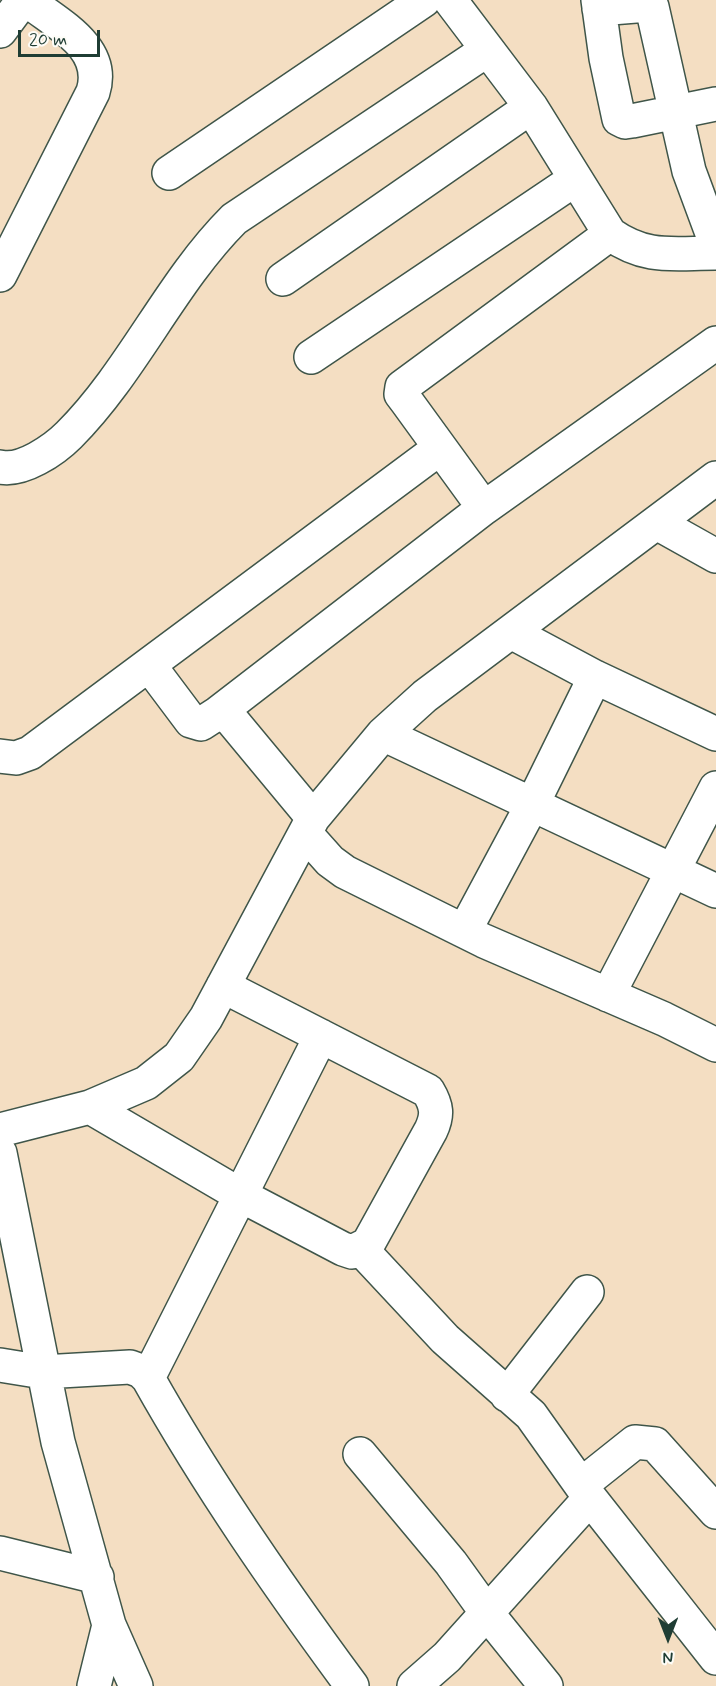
<!DOCTYPE html>
<html>
<head>
<meta charset="utf-8">
<style>
	body { margin:0 }
	#map { position:relative; width:716px; height:1686px; overflow:hidden; background:#f4dec2; font-family:Mynerve,sans-serif }
	canvas { display:block }
	.north { position:absolute; left:638px; top:1608px; width:60px; height:60px; -webkit-text-stroke:4px #fdfcf7; paint-order:stroke; rotate:180deg; font-size:16px; font-weight:700; line-height:24px; text-align:center; color:#1f3d34 }
	.north::after { content:''; display:block; margin:auto; width:21px; height:27px; background:#1f3d34; clip-path:polygon(50% 0,100% 100%,50% 72%,0 100%) }
	.scale { position:absolute; left:18px; top:30px; width:82px; height:27px; box-sizing:border-box; border:3px solid #1f3d34; border-top:0; padding-left:8px; font-size:18px; line-height:21px; white-space:nowrap; color:#1f3d34; -webkit-text-stroke:4px #fdfcf7; paint-order:stroke }
</style>
</head>
<body>
<div id="map">
<canvas width="716" height="1686"></canvas>
<div class="north">N</div>
<div class="scale">20 m</div>
</div>
<script>
const ctx = document.querySelector('canvas').getContext('2d');
ctx.lineJoin = 'round';
function strokePath(path, color, width, dash) { ctx.strokeStyle = color; ctx.lineWidth = width; ctx.lineCap = dash ? 'butt' : 'round'; ctx.setLineDash(dash || []); ctx.stroke(path); }
const minor = new Path2D(`
	M450,0L531,107L610,234C647,260 673,253 716,253
	M598,0L606,58L619,119L625,122L632,121L716,104
	M599,9L648,5L652,7L689,171L716,244
	M0,31L23,0
	M169,173L424,0
	M0,275L93,92C107,47 57,24 27,0
	M283,279L531,107
	M311,357L574,180
	M0,467C22,472 54,450 69,435C133,371 170,283 234,219L487,50
	M484,508L407,402L401,394L402,387L610,234
	M657,523L716,556
	M511,632L595,677L716,734
	M149,665L191,721L201,724L218,713L230,718L313,818
	M218,713L484,508L716,343
	M383,734L716,891
	M0,756L16,758L30,753L440,448
	M305,833L330,861L345,872L484,941L664,1019L716,1045
	M465,930L532,805L595,677
	M608,995L716,788
	M90,1107L242,1196L343,1249L352,1252L368,1244L431,1130C438,1115 437,1106 428,1091L223,986
	M0,1130L90,1107L146,1083L179,1057L206,1018L313,818L383,734L425,696L716,478
	M0,1153L58,1442L109,1625L94,1686
	M361,1249L445,1339L531,1415L590,1498L716,1658
	M0,1365L43,1372L130,1367L141,1371L148,1378C208,1485 279,1587 352,1686
	M148,1378L321,1036
	M507,1395L587,1292
	M360,1454L451,1563L487,1613L546,1686
	M581,1485L635,1442L655,1444L716,1512
	M0,1553L97,1577
	M109,1625L136,1686
	M414,1686L447,1657L590,1498`);
strokePath(minor, '#3f5549', 36);
strokePath(minor, '#fff', 33);
</script>
</body>
</html>
